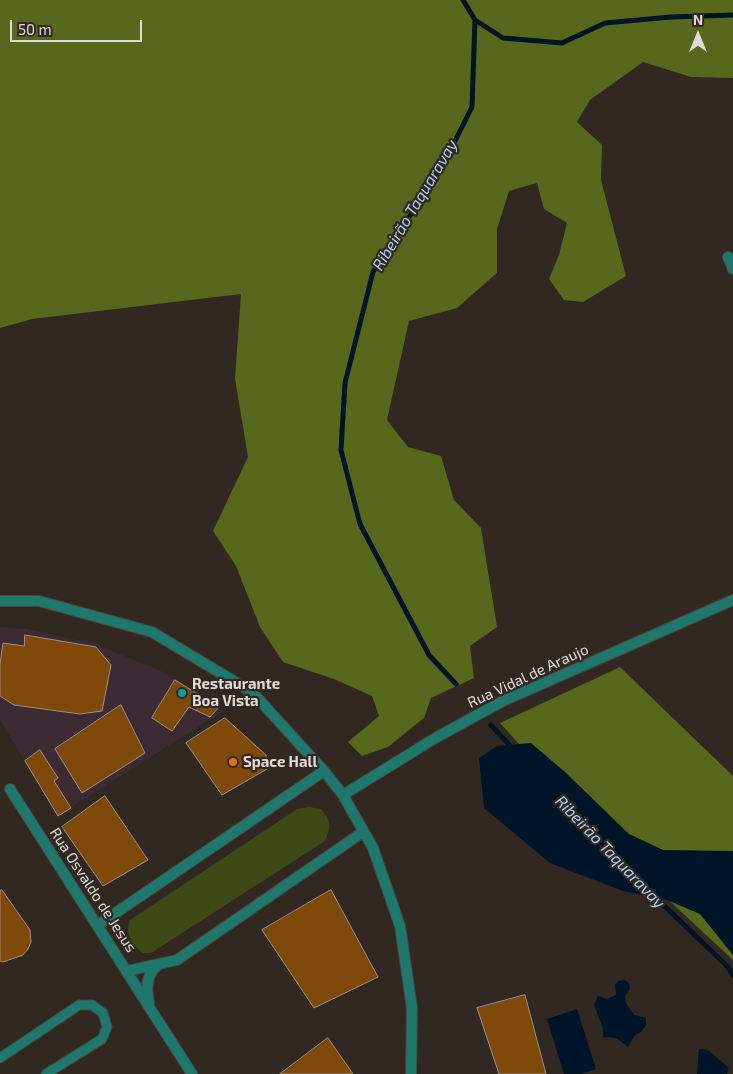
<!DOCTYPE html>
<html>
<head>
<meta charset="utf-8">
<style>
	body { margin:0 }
	#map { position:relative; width:733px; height:1074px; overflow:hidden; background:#302821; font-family:"Exo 2",sans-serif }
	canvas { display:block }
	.north { position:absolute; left:673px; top:10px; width:50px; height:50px; -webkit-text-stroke:4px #302821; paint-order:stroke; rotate:0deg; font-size:14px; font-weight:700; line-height:20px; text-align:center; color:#e0dad6 }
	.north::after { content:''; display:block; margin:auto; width:18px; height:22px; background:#e0dad6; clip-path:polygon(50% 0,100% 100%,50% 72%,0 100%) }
	.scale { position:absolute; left:10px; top:20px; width:132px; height:22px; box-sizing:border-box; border:2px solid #e0dad6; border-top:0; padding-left:6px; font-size:15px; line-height:18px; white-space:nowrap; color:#e0dad6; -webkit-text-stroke:4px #302821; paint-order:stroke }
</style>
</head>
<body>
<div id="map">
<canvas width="733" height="1074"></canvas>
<div class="north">N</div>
<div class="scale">50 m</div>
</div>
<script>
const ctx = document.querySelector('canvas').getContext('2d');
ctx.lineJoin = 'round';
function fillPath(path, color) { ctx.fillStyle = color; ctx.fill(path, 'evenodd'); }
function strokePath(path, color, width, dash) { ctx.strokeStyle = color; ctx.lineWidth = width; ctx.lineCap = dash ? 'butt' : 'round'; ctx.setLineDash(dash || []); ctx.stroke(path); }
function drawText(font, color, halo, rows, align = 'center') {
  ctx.font = font + ' "Exo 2",sans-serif'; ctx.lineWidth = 4.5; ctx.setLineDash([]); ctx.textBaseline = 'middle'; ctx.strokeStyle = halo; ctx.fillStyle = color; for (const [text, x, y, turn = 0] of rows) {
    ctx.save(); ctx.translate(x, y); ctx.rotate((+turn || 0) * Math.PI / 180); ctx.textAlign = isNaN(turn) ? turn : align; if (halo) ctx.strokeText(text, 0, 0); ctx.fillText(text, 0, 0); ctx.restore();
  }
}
const commercial = new Path2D(`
	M0,627L27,629L95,644L161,671L223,711L58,816L0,720Z`);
const green = new Path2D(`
	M309,807L321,809C332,822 331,826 325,841L151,953H143C131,944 125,935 130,920L297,809Z`);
const forest = new Path2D(`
	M0,0H733V78L691,77L643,62L590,100L577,122L602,145L601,180L626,276L583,302L564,300L549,279L559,255L567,223L544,209L537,183L509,191L497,229V273L457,308L409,321L387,420L408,447L441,456L454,500L481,528L497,627L470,646L474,678L431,698L424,718L388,747L362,756L348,742L379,716L372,696L334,679L283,662L260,627L236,566L213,531L248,457L235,379L241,294L32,319L0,328Z
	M620,667L733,776V960L617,852L500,723Z`);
const water = new Path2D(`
	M531,743L565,772L629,834L663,850L733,851V955L700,914L667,900L623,891L550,863L484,808L479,758L497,746Z
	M625,980L629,983L630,989L625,996L626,1003L634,1015L646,1018V1025L641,1032L635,1035L628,1047L616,1038L603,1037V1029L594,1005L598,996L607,999L616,995L615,985L618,981Z
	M577,1009L596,1069L581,1074H564L547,1019Z
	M699,1049L708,1050L729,1068L727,1074H697Z`);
const stream = new Path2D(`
	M475,20L503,38L562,43L605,23L671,17L733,15
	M456,684L429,655L360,524L341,450L345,383L373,272L443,165L472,107L475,20L463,0
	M491,725L513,749
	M652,894L727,966L733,975`);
const building = new Path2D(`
	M25,635L96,647L111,665L102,711L80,714L14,705L0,696V664L3,643L24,646Z
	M175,680L219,707L210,717L189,707L172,731L152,718Z
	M121,705L145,753L82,793L55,749Z
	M225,718L266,755L267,769L222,795L186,743Z
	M40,750L58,778L54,781L71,808L58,816L25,761Z
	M105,796L148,860L103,886L62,827Z
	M2,890L30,930L31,942L28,949L23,955L3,962L0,961V891Z
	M331,890L378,977L314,1008L262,930Z
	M525,995L546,1074H499L477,1008Z
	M328,1038L353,1074H280Z`);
const service = new Path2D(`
	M0,1058L79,1005H92L103,1013L107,1027L102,1039L46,1074`);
const minor = new Path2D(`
	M728,257L733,269
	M0,601H39L152,632L252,692L324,771L343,795L373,848L400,926L412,1008L411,1074
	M10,789L192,1074
	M343,795L437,737L503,701L733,600
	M98,925L324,771
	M127,971L177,960L363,832
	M149,1003C146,989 146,974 158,965`);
const markers = [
	[182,693,5,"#0f9aa8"],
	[233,762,5,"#e8710a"]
];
const streetNames = [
	["Rua Vidal de Araujo",528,676,-25],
	["Rua Osvaldo de Jesus",93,890,57]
];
const poiNames = [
	["Restaurante",192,684],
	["Boa Vista",192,701],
	["Space Hall",243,762]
];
const waterNames = [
	["Ribeirão Taquaravay",415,205,-59],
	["Ribeirão Taquaravay",610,852,46]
];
fillPath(commercial, '#3d2b33');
fillPath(green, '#3e4916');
fillPath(forest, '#57681c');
fillPath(water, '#001427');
strokePath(stream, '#001427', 5);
fillPath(building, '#7f4909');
strokePath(building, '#9b9088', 1);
strokePath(service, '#4c443e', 11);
strokePath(minor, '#4c443e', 12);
strokePath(service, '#1e786c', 9);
strokePath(minor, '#1e786c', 10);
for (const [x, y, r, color] of markers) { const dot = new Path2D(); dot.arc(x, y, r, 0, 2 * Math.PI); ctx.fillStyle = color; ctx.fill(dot); strokePath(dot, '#302821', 2); }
drawText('15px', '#e0dad6', '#302821', streetNames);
drawText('bold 15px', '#e0dad6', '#302821', poiNames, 'left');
drawText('italic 16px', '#a9d0f1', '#302821', waterNames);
</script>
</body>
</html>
